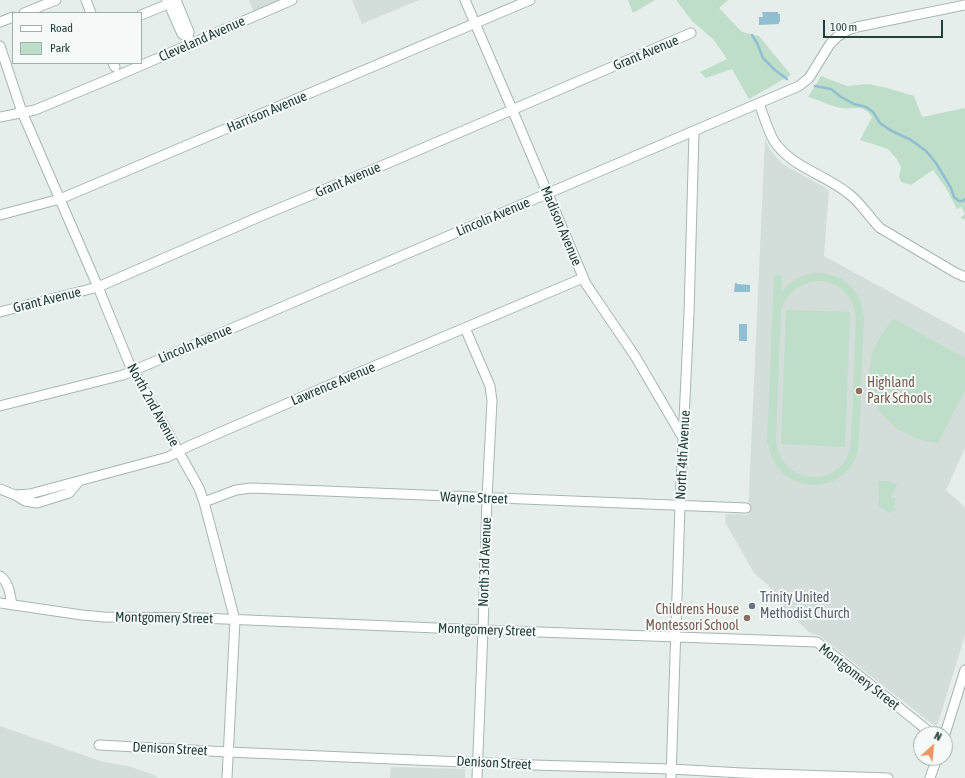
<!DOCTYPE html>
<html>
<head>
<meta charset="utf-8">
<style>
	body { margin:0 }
	#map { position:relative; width:965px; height:778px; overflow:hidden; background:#e5eeeb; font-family:"Asap Condensed",sans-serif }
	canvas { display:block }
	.legend { position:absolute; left:12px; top:12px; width:130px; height:52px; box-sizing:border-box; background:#f5faf8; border:1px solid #a1afac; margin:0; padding:5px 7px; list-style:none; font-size:12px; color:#243f3b }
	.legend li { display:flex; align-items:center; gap:8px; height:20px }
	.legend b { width:20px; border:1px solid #a1afac }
	.north { position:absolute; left:913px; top:726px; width:40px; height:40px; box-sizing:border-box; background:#f5faf8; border:1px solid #a1afac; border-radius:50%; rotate:27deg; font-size:11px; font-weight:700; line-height:16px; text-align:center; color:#243f3b }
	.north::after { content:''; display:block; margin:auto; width:14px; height:18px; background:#ee9462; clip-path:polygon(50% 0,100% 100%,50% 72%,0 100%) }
	.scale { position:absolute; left:823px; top:20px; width:120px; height:18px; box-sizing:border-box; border:2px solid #243f3b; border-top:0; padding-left:5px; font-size:12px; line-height:14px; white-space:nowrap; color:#243f3b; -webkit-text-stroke:3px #f5faf8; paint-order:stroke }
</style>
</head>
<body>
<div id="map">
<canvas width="965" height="778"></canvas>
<ul class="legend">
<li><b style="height:5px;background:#fff"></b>Road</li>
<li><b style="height:11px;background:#bedeca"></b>Park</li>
</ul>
<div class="north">N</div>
<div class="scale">100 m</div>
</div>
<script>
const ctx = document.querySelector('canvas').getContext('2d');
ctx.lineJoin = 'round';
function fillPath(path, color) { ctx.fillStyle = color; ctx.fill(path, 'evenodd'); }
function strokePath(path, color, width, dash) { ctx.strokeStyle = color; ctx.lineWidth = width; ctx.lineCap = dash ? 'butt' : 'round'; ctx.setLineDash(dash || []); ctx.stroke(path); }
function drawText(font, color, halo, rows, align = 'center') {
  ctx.font = font + ' "Asap Condensed",sans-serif'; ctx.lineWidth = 4; ctx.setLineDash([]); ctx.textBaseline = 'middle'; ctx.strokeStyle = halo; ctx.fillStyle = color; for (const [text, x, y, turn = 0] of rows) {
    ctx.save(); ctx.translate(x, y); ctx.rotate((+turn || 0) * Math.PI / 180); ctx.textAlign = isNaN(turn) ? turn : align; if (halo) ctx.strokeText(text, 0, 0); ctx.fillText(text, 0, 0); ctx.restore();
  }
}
const built = new Path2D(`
	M249,0H292L255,15Z
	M352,0H419L362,24Z
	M765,138L769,148L775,156L783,164L829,190L824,256L965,333V448L946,490L965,507V635L939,720L937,725H935L932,724L820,636L810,633L794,618L782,607L783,604L779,600L767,584L754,573L725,522L726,514L748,515Z
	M0,726L103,762L128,766L152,774L158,778H0Z
	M391,767L465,769V778H390Z`);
const green = new Path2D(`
	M628,0H655L633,13Z
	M676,0H728L719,8L742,32L759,36L791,75L749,99L732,69L706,78L700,72L727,59L713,39L693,22Z
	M821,76L847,86L868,84L887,88L914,96L922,117L965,108V218L963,220L961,217L965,214L961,207L957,209L946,188L933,170L911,185L901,182L899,176L901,167L896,158L888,149L860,140L872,117C863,103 854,110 841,108C830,106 819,100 808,97Z
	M813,273C843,272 862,289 864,319L859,442C855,498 776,500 768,443L767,442L774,275L782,276V291C790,281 801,275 813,273ZM819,281C840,282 855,298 856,319L851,442C847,489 780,489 776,440L781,310C787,293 800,282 819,281Z
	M786,310L850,312L845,447L781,444Z
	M894,319L965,358V390L938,443L917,439L897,429L881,413L871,393L869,373L872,353L881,335Z
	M878,481H887L897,484L891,497L896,498L894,506L896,510L888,513L884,509L878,506L879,495Z`);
const water = new Path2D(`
	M762,12H778V14H780V22H779V24L759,25V17H763Z
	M735,283H737V284L750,285V292H734Z
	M739,324H747V341H739Z`);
const stream = new Path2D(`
	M752,35L757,43L763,58L775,70L787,79
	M815,86L831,89L841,97L854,104L866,107L873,112L880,123L890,130L911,140L926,151L936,163L951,188L954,197L959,201H963L965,199`);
const street = new Path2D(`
	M86,0L91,13
	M167,0L182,34L188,37
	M176,0L189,32L188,37L191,44
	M465,0L512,109L586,284L635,356L683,438
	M24,13L56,0
	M141,15L173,2
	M0,22L13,17
	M0,46L22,112L98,287L129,363L199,488L204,502L235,620L227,778
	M113,63L115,67
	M759,104C764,116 768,131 774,141C792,168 825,174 849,194C861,203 869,217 880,228L956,273L965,277
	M0,117L35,110L119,75L292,0
	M0,215L60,199L530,0
	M0,312L98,287L261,216L386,164L691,33
	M465,328L490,386L492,401L487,499L483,630L477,778
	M0,406L123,375L799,86L809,78L830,44L837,37L848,30L857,27L965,5
	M0,489L15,495L25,501L37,503L69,493L79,481
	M15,495L30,494L168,457L189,446L332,384L583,278
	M204,502L236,490L251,488L746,508
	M0,576C9,582 10,594 12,605
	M0,603L82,615L104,617L201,618L483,630L817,642L886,697L932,734
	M945,734L965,670
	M99,745L228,752L533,765L671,769L742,773L888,778
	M671,778L680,505L689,313L694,132
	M930,778L937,758`);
const markers = [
	[859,391,4,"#8d6e63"],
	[752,606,4,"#6b7280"],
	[747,618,4,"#8d6e63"]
];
const streetNames = [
	["Cleveland Avenue",202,39,-24],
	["Grant Avenue",646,53,-23],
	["Harrison Avenue",267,112,-23],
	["Grant Avenue",348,180,-23],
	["Lincoln Avenue",493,217,-23],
	["Madison Avenue",561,226,67],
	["Grant Avenue",47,300,-14],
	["Lincoln Avenue",195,344,-23],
	["Lawrence Avenue",333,384,-23],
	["North 2nd Avenue",153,405,61],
	["North 4th Avenue",683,455,-87],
	["Wayne Street",474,498,2],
	["North 3rd Avenue",485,562,-88],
	["Montgomery Street",164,618,1],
	["Montgomery Street",487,630,2],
	["Montgomery Street",859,677,38],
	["Denison Street",170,749,3],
	["Denison Street",494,763,3]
];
const educationNames = [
	["Highland",867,383],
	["Park Schools",867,399],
	["Childrens House",739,610,"right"],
	["Montessori School",739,626,"right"]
];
const worshipNames = [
	["Trinity United",760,598],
	["Methodist Church",760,614]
];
fillPath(built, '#d3ddda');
fillPath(green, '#bedeca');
fillPath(water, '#8fbfd0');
strokePath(stream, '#8fbfd0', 2.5);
strokePath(street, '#a7b6b3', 11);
strokePath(street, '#fff', 9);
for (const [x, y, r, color] of markers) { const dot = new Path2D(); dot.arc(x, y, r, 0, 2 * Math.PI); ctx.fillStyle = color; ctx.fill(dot); strokePath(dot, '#f5faf8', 1.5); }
drawText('14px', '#243f3b', '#f5faf8', streetNames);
drawText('14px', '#785e54', '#f5faf8', educationNames, 'left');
drawText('14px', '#5b616d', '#f5faf8', worshipNames, 'left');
</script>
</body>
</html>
